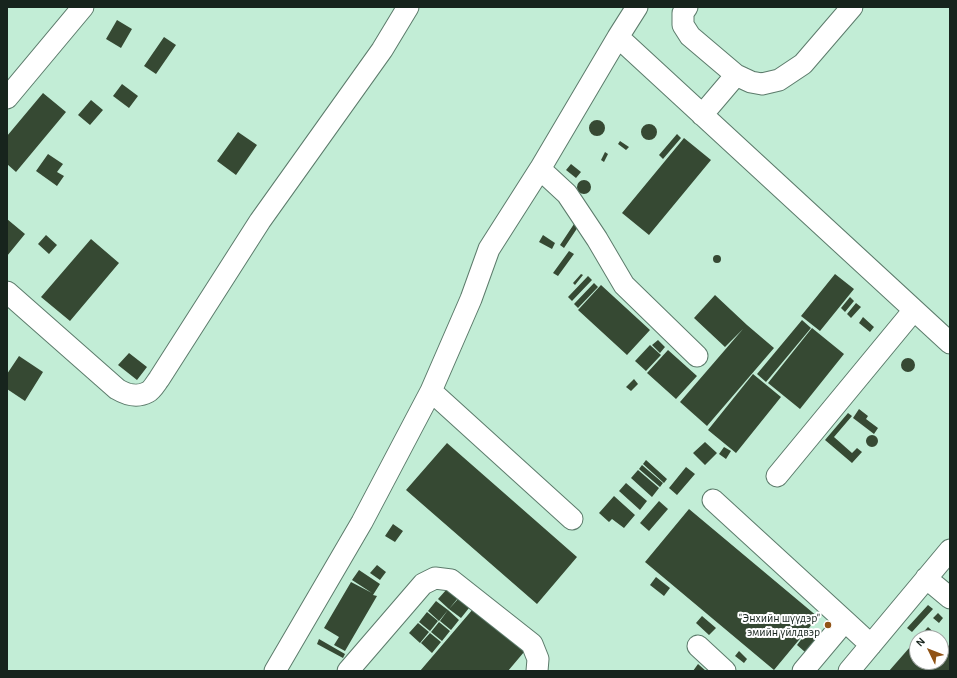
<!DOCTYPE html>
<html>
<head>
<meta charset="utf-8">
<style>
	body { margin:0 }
	#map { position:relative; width:957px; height:678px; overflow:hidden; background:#d3f6e3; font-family:"Alegreya Sans",sans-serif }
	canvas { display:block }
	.frame { position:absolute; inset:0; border:8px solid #17241d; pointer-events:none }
	.north { position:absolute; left:909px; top:630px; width:40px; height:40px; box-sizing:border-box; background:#fff; border:1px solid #a2a7a5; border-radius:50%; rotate:313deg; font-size:11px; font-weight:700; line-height:16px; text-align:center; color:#17241d }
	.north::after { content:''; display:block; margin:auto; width:14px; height:18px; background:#905316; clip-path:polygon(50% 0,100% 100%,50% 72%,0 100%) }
</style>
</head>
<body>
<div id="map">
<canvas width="957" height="678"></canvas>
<div class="frame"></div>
<div class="north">N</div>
</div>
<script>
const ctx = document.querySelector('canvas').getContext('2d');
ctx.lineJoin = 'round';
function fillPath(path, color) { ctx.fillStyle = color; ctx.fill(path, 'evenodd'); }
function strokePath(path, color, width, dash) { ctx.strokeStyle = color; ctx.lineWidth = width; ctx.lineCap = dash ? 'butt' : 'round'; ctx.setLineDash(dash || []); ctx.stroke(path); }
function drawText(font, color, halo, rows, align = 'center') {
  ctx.font = font + ' "Alegreya Sans",sans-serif'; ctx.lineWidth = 4; ctx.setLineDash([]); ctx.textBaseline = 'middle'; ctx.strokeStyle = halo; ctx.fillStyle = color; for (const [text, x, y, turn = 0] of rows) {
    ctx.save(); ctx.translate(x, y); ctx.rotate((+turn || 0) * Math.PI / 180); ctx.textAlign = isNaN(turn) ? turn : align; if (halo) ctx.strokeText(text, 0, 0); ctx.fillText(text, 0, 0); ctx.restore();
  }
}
const built = new Path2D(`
	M7,7H950V671H7ZM917,638H941V662H917Z`);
const building = new Path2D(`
	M117,20L132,29L121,48L106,39Z
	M164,37L176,45L156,74L144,66Z
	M122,84L138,96L129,108L113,96Z
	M43,93L66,112L16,172L7,164V136Z
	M91,100L103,110L90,125L78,115Z
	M589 128a8 8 0 1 1 16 0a8 8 0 1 1-16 0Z
	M641 132a8 8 0 1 1 16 0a8 8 0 1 1-16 0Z
	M238,132L257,145L236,175L217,161Z
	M677,134L681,138L663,159L659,155Z
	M684,138L711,160L649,235L622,213Z
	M620,141L629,147L626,150L618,144Z
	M605,152L608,154L604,162L601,160Z
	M48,154L63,164L57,172L64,176L57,186L36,171Z
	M571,164L581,172L576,178L566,170Z
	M577 187a7 7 0 1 1 14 0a7 7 0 1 1-14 0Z
	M7,219L25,234L7,256Z
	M574,224L578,227L564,248L560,245Z
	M46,235L57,245L49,254L38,244Z
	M543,235L555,243L552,249L539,242Z
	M91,239L119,263L70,321L41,297Z
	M569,251L574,254L558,276L553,273Z
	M713 259a4 4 0 1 1 8 0a4 4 0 1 1-8 0Z
	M581,274L583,275L575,285L573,283Z
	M835,274L854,289L820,331L801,316Z
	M588,276L592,280L572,301L568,297Z
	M594,283L598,287L578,308L574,304Z
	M601,285L650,330L627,355L578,310Z
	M715,295L747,325L774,348L707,426L680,402L743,329L725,347L694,318Z
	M850,297L854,301L845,312L841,308Z
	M856,303L861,307L851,318L847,314Z
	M863,317L874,327L870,332L859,323Z
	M802,320L811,328L766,382L757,374Z
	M812,328L844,354L800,409L768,383Z
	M658,340L665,347L660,353L652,345Z
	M650,345L661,355L646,371L635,361Z
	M668,350L697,376L676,399L647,373Z
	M129,353L147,367L137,380L118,365Z
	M19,356L43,372L25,401L7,389V374Z
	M901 365a7 7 0 1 1 14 0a7 7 0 1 1-14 0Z
	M753,374L781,397L736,453L708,430Z
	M634,379L638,384L631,391L626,387Z
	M859,409L868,416L866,419L878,428L874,434L853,418Z
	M848,413L852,416L834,437L852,453L857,448L862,452L852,463L825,440Z
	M866 441a6 6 0 1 1 12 0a6 6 0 1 1-12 0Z
	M705,442L717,453L705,465L693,453Z
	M447,443L577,557L537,604L406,490Z
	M724,447L731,451L726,459L719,454Z
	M646,460L667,479L664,483L643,464Z
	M642,465L663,483L660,487L639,469Z
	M686,467L695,474L677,495L669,488Z
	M638,470L659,488L652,497L631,478Z
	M626,483L647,501L640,510L619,491Z
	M614,496L635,515L624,528L612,519L609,522L599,513Z
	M659,501L668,509L649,531L640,523Z
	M689,509L818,617L774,670L645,562Z
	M393,524L403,531L395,542L385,536Z
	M377,565L386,572L380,580L370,573Z
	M359,570L380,584L373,595L377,596L345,651L334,645L339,637L324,628L351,582L372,593L352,580Z
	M656,577L670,588L664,596L650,585Z
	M447,589L458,598L449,609L438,599Z
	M458,599L469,608L461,618L449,609Z
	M436,601L448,610L439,621L428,611Z
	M928,605L933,609L912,632L907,628Z
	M473,609L524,652L508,671H420Z
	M448,610L459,620L451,630L440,621Z
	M427,612L438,621L430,631L419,622Z
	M938,613L943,618L939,623L933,618Z
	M702,616L716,628L709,635L696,623Z
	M439,622L450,631L442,641L431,632Z
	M418,623L429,632L420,643L409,633Z
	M928,627L940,638H918Z
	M810,628L819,635L805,652L797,645Z
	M430,633L441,642L432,653L421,643Z
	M319,639L345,654L343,658L317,644Z
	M917,639V662H941V639L950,647V671H889Z
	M739,651L747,659L744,663L735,656Z
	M698,664L706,671H693Z`);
const minor = new Path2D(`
	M687,7L683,13V25L690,36L736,75L751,82L762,84L779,80L803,64L852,7
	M618,37L950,343
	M7,98L83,7
	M702,115L736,75
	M540,169L567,194L597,239L624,285L697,356
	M7,292L117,389C127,395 137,398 148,392C152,390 156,383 159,379L260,221L382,50L408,7
	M431,391L572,519
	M777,476L914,310
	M713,500L845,621
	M926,578L950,598
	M698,646L725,671
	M275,671L362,522L431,391L471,299L489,249L540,169L618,37L637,7
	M348,671L423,584L435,578L451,580L532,644L538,659L537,671
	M803,671L845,621L871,645
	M849,671L950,550`);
const markers = [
	[828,625,4,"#905316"]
];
const poiNames = [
	["\"Энхийн шүүдэр\"",820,618],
	["эмийн үйлдвэр",820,632]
];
fillPath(built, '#c2edd6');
fillPath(building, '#364933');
strokePath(minor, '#5c7b6b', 23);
strokePath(minor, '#fff', 21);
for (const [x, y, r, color] of markers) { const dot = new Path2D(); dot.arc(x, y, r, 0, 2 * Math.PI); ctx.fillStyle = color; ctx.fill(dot); strokePath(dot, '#fff', 1.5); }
drawText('12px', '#17241d', '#fff', poiNames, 'right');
</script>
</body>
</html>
